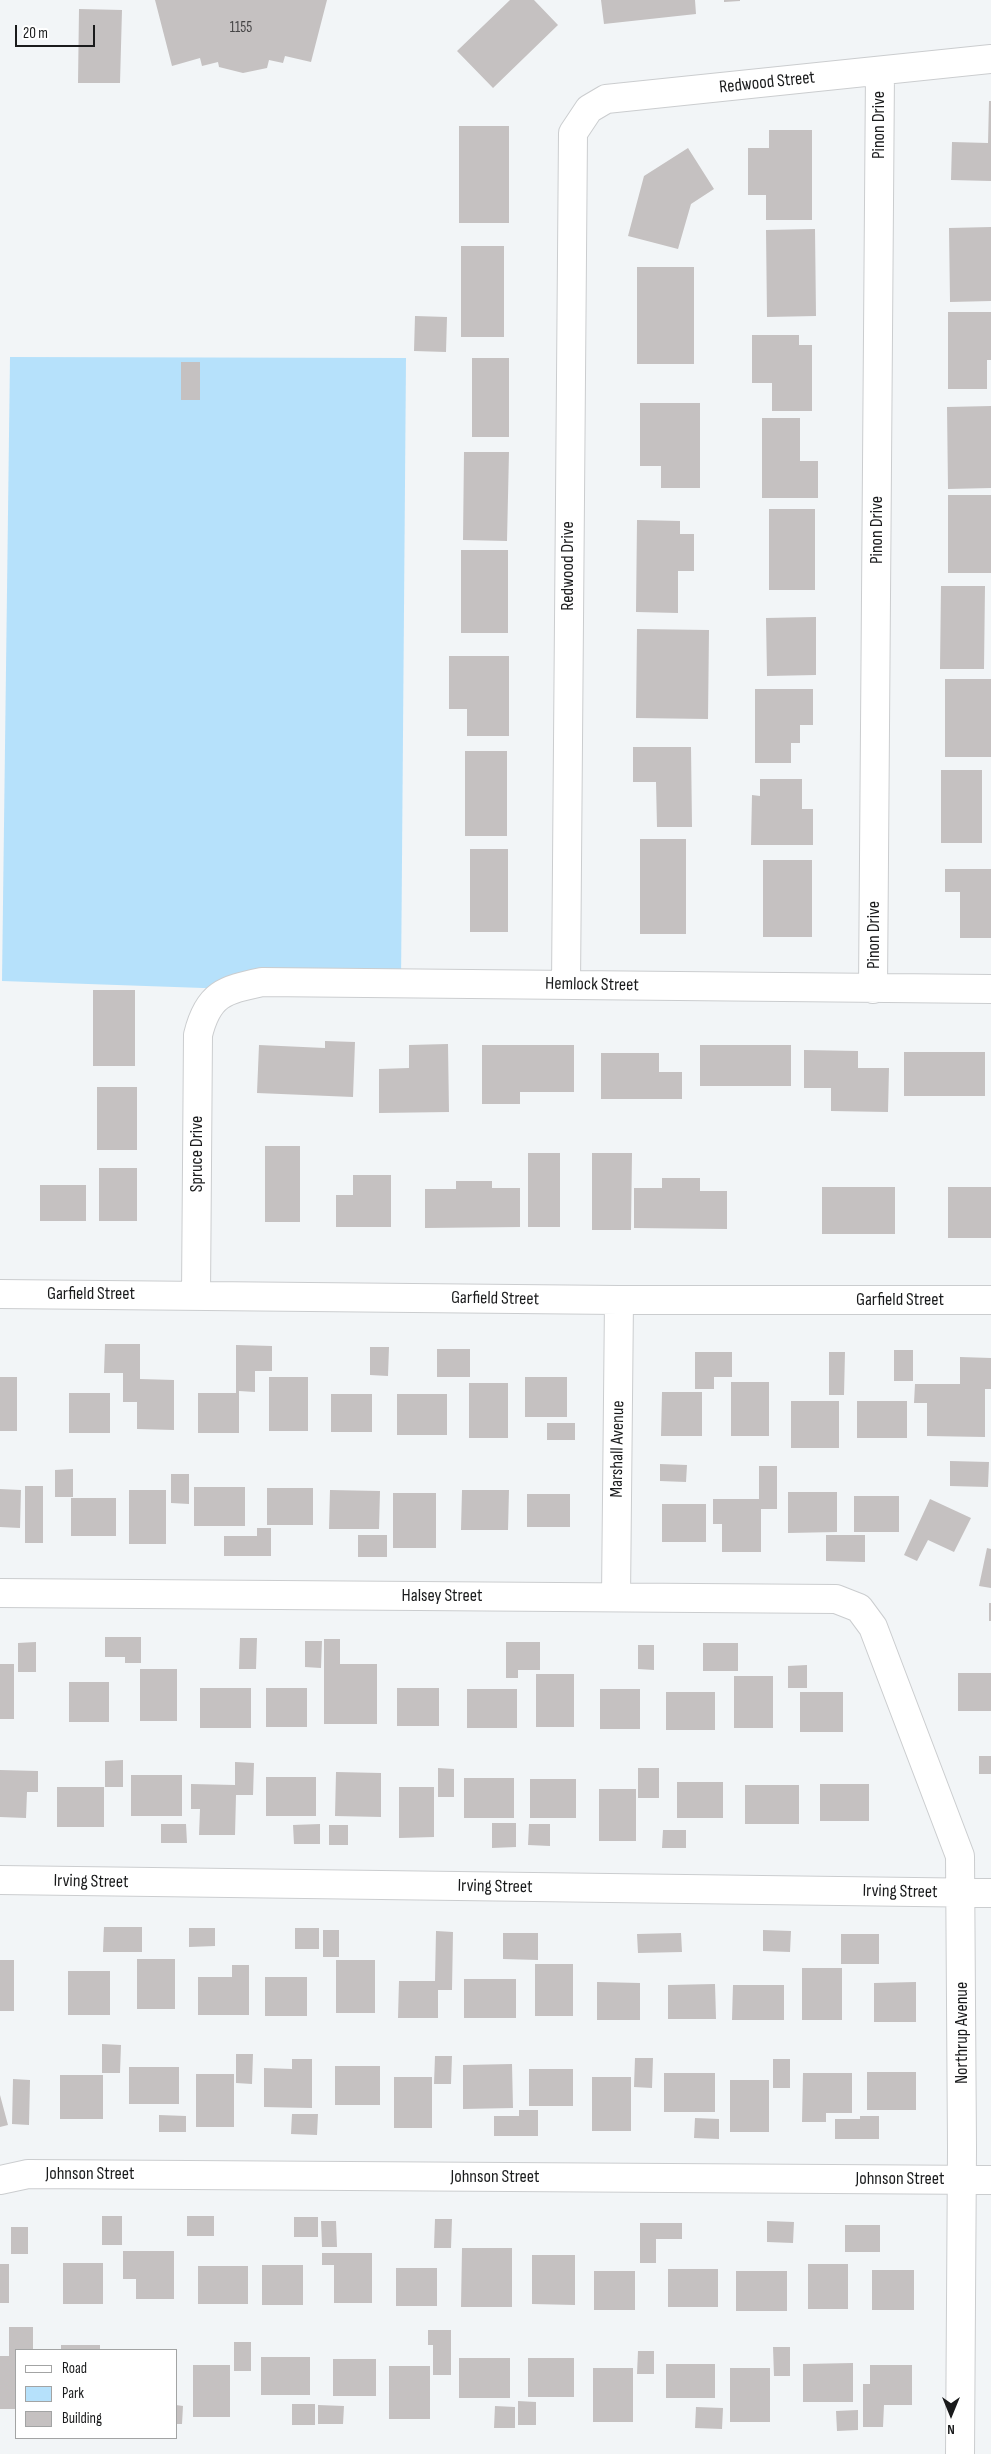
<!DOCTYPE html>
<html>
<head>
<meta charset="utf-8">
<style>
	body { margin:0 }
	#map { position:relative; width:991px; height:2454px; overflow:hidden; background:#f2f5f7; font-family:"Sofia Sans Condensed",sans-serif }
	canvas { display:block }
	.legend { position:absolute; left:15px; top:2349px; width:162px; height:90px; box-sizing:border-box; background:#fff; border:1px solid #a3a4a4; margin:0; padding:6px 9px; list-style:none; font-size:15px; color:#1a1b1c }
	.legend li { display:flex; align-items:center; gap:10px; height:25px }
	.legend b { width:25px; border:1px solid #a3a4a4 }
	.north { position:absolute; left:926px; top:2389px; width:50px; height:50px; -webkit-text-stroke:4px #fff; paint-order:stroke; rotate:180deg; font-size:14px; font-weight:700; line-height:20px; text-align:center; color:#1a1b1c }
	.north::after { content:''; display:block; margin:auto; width:18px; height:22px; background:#1a1b1c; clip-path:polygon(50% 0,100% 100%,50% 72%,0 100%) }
	.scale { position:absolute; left:15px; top:25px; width:80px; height:22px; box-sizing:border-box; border:2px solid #1a1b1c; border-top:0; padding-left:6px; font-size:15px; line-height:18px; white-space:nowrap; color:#1a1b1c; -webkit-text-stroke:4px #fff; paint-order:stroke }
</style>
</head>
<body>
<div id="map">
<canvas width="991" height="2454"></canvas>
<ul class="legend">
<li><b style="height:6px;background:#fff"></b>Road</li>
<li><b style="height:14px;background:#b6e1fb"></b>Park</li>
<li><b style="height:14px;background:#c5c1c1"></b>Building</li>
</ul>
<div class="north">N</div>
<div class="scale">20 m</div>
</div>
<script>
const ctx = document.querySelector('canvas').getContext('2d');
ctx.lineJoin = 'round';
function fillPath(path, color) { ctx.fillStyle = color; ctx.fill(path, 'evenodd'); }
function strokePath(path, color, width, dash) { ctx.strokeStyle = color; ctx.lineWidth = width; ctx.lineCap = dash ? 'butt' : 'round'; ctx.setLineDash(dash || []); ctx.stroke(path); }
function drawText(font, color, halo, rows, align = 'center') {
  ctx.font = font + ' "Sofia Sans Condensed",sans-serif'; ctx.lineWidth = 4; ctx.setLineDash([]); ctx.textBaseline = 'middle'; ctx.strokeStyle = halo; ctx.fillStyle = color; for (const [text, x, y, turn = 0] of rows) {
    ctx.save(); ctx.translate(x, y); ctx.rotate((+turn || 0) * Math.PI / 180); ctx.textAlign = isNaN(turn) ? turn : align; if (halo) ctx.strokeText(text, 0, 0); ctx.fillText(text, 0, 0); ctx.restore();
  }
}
const green = new Path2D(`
	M10,357L406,358L401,984L232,989L2,981Z`);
const building = new Path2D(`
	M155,0H327L311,62L285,56L283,63L269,60L267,68L243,73L219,67L218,62L202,66L200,58L172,66Z
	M510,0H534L558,25L493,88L457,51Z
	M601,0H695L696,14L604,24Z
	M724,0H740V1L724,2Z
	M79,9L122,10L120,83H78Z
	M989,101H991V181L951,180L952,142L988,143Z
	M459,126H509V223H459Z
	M769,130H812V220H766V195H748V148H769Z
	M688,148L714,189L691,204L678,249L628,236L644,176Z
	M991,227V301L950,302L949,228Z
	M815,229L816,316L767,317L766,230Z
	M461,246H504V337H461Z
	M637,267H694V364H637Z
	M948,312H991V360H987V389H948Z
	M415,316L447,317L446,352L414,351Z
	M752,335H799V345H812V411H772V383H752Z
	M472,358H509V437H472Z
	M181,362H200V400H181Z
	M640,403H700V488H661V466H640Z
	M991,406V488L948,489L947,407Z
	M762,418H800V461H818V498H762Z
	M464,452H509L507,541L463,540Z
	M948,495H991V573H948Z
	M769,509H815V590H769Z
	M637,520L680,521V534H694V571H678V613L636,612Z
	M461,550H508V633H461Z
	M941,586H985L984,669H940Z
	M816,617V675L767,676L766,618Z
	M637,629L709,630L708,719L636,718Z
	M449,656H509V736H467V709H449Z
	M945,679H991V757H945Z
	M755,689H813V725H800V743H791V763H755Z
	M633,747H691L692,827H657L656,782H633Z
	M465,751H507V836H465Z
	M941,770H982V843H941Z
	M760,779H802V809H813V845H751L752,795L760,796Z
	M640,839H686V934H640Z
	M470,849H508V932H470Z
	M763,860H812V937H763Z
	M945,869H991V938H960V892H945Z
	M93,990H135V1066H93Z
	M325,1041L355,1042L353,1097L257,1093L259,1045L325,1048Z
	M448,1044L449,1112L379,1113V1069L409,1068V1045Z
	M482,1045H574V1092H520V1104H482Z
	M700,1045H791V1086H700Z
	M804,1050L858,1051V1068H889L888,1112L831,1111V1088H804Z
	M904,1052H985V1096H904Z
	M601,1053H659V1072H682V1099H601Z
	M97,1087H137V1150H97Z
	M265,1146H300V1222H265Z
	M528,1153H560V1227H528Z
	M592,1153H632L631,1230H592Z
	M99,1168H137V1221H99Z
	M353,1175H391V1227H336V1195H353Z
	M662,1178H700V1191H727V1229L634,1228V1188H662Z
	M456,1181H492V1188H520V1227L425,1228V1189H456Z
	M40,1185H86V1221H40Z
	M822,1187H895V1234H822Z
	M948,1187H991V1238H948Z
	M105,1344H140V1379L174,1380V1430L137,1429V1402H123V1373H104Z
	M236,1345L272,1346V1371H255V1392L239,1391V1433H198V1393H236Z
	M370,1347H389L388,1376L370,1375Z
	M437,1349H470V1377H437Z
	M894,1350H913V1381H894Z
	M695,1352H732V1377H714V1389H695Z
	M829,1352H845L844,1395H829Z
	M960,1357L991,1358V1389H985V1437L927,1436V1403H914L915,1384H960Z
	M0,1377H17V1431H0Z
	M269,1377H308V1431H269Z
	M525,1377H567V1417H525Z
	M731,1382H769V1436H731Z
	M469,1383H508V1438H469Z
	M662,1392H702V1436H661Z
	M69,1393H110V1433H69Z
	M331,1394H372V1432H331Z
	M397,1394H447V1435H397Z
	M791,1401H839V1448H791Z
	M857,1401H907V1438H857Z
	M547,1423H575V1440H547Z
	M950,1461L989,1462L988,1487L950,1486Z
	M660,1464L687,1465L686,1482L660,1481Z
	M759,1466H777V1509H761V1552H722V1524H713V1499H759Z
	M73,1469V1497H55V1470Z
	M171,1474H189V1504L171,1503Z
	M25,1486H43V1543H25Z
	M194,1487H245V1526H194Z
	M267,1488H313V1525H267Z
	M0,1489L21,1490L20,1528L0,1527Z
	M129,1490H166V1544H129Z
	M330,1490L380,1491L379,1529H329Z
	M462,1490H509L508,1530H461Z
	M788,1492H837V1532L788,1533Z
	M393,1493H436V1548H393Z
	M527,1494H570V1527H527Z
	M854,1496H899V1532H854Z
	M71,1498H116V1536H71Z
	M930,1499L971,1518L954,1552L928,1540L917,1561L904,1555Z
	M662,1504H706V1542H662Z
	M257,1528H271V1556H224V1536H257Z
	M358,1535H387V1557H358Z
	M826,1535H865V1562L826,1561Z
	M987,1548L991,1549V1588L979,1586Z
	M989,1603H991V1621H989Z
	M105,1637H141V1663H125V1657H105Z
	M240,1638H257L256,1669H239Z
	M324,1639H340V1664H377V1724H324Z
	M305,1641H322L321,1668L305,1667Z
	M36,1642V1672H18V1643Z
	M506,1642H540V1670H518V1678H506Z
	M703,1643H738V1671H703Z
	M638,1645H654V1670L638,1669Z
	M0,1664H14V1719H0Z
	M807,1665V1688H788V1666Z
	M140,1669H177V1721H140Z
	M958,1673H991V1711H958Z
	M536,1674H574V1727H536Z
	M734,1676H773V1728H734Z
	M69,1682H109V1722H69Z
	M200,1688H251V1728H200Z
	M266,1688H307V1727H266Z
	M397,1688H439V1726H397Z
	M467,1689H517V1728H467Z
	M600,1689H640V1729H600Z
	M666,1692H715V1730H666Z
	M800,1692H843V1732H800Z
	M979,1756H991V1774H979Z
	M123,1760V1787H105V1761Z
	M235,1762L254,1763L253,1795H236L235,1835H199L200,1809H191V1784L235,1785Z
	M438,1768L454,1769V1797H438Z
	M638,1768H659V1798H638Z
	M0,1770L38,1771V1792H27L26,1818L0,1817Z
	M336,1772L381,1773V1817L335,1816Z
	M131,1775H182V1816H131Z
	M266,1777H316V1816H266Z
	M464,1778H514V1818H464Z
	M530,1779H576V1818H530Z
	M677,1782H723V1818H677Z
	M820,1784H869V1821H820Z
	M745,1785H799V1824H745Z
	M57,1787H104V1827H57Z
	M399,1787H434V1837L399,1838Z
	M599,1789H636V1841H599Z
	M492,1823H516V1847L492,1848Z
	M161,1824H186L187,1843H161Z
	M320,1824V1844H294L293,1825Z
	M529,1824H550V1846L528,1845Z
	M329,1825H348V1845H329Z
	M663,1830H686V1848H662Z
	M104,1927H142V1952H103Z
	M189,1928H215V1946L189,1947Z
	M295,1928H319V1949H295Z
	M323,1930H339V1957H323Z
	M763,1930L791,1931L790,1952L763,1951Z
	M436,1931L453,1932L452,1990H438V2018H398L399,1981H435Z
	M503,1933H538V1960L503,1959Z
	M681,1933L682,1952L638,1953L637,1934Z
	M841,1934H879V1964H841Z
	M137,1959H175V2009H137Z
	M0,1960H14V2011H0Z
	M336,1960H375V2013H336Z
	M535,1964H573V2016H535Z
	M232,1965H249V2015H198V1977H232Z
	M802,1968H842V2020H802Z
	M68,1971H110V2015H68Z
	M265,1977H307V2016H265Z
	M464,1979H516V2018H464Z
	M597,1982L640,1983V2020H597Z
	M916,1982V2022H874V1983Z
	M715,1984L716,2019H668V1985Z
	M733,1985H784V2020H732Z
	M102,2044L121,2045L120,2073H102Z
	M236,2054H253L252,2084L236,2083Z
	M435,2056H452L451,2084H434Z
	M635,2058H653L652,2088L634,2087Z
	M292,2059H312V2108L264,2107V2068L292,2069Z
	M773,2059H790V2088H773Z
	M512,2064L513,2108L463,2109V2065Z
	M335,2066H380V2105H335Z
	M129,2067H179V2104H129Z
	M529,2069H573V2106H529Z
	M867,2072H916V2110H867Z
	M664,2073H715V2112H664Z
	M803,2073H852V2113H826V2122H802Z
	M196,2074H234V2127H196Z
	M60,2075H103V2119H60Z
	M394,2077H432V2128H394Z
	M592,2077H631V2131H592Z
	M13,2079L30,2080L29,2125L12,2124Z
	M730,2080H769V2132H730Z
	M0,2095L8,2125L0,2127Z
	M519,2110H538V2136H494V2116H519Z
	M292,2114H318L317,2135L291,2134Z
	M159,2115L186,2116V2132H159Z
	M860,2116H879V2139H835V2119H860Z
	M695,2118L719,2119V2139L694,2138Z
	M102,2216H122V2245H102Z
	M187,2216H214V2236H187Z
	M294,2217H318V2237H294Z
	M435,2219H452L451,2248H434Z
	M321,2221H336L337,2247H322Z
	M767,2221L794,2222L793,2243L767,2242Z
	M640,2223H682V2239H656V2263H640Z
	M845,2225H880V2252H845Z
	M11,2227H28V2254H11Z
	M462,2248H512V2307H461Z
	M123,2251H174V2299H136V2279H123Z
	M322,2253H372V2303H334V2265H322Z
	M532,2255H575V2305L532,2304Z
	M63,2263H103V2304H63Z
	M0,2264H9V2303H0Z
	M808,2264H848V2309H808Z
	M262,2265H303V2305H262Z
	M198,2266H248V2304H198Z
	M396,2268H437V2306H396Z
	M668,2269H718V2307H668Z
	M872,2270H914V2310H872Z
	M594,2271H635V2310H594Z
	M736,2271H787V2311H736Z
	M9,2327H33V2350H16V2409H0V2356H9Z
	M428,2330H451V2375H433V2345H428Z
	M234,2342H251V2371H234Z
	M61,2345H100V2350H61Z
	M773,2347H790V2376H774Z
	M638,2351H654V2374H637Z
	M261,2357H310V2395H261Z
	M459,2358H510V2398H459Z
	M528,2358H574V2397H528Z
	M333,2359H376V2396H333Z
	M853,2363V2402H803V2364Z
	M666,2364H715V2398H666Z
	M193,2365H230V2417H193Z
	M870,2365H912V2405H884L883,2427H863V2384H870Z
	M389,2366H430V2419H389Z
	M593,2368H633V2422H593Z
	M730,2368H770V2422H730Z
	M518,2401L536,2402V2425H518Z
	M292,2404H315V2425H292Z
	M176,2405L183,2406L182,2424H176Z
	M318,2405L344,2406L343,2424H318Z
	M495,2406L515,2407V2428H494Z
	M696,2407L723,2408L722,2429L695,2428Z
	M858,2410V2430L837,2431L836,2411Z`);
const minor = new Path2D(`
	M566,985L573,133L589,109L606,99L991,59
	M873,989L880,72
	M0,1294L619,1300H991
	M196,1295L198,1035C208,994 224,990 262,982L991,989
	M0,1593L836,1599L859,1608L873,1627L960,1856L962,2149L960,2454
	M616,1597L619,1300
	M0,1880L991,1893
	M0,2180L28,2174L991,2180`);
const numberNames = [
	["1155",241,28]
];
const streetNames = [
	["Redwood Street",767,83,-6],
	["Pinon Drive",879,125,-90],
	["Pinon Drive",877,530,-90],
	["Redwood Drive",568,566,-90],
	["Pinon Drive",874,935,-90],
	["Hemlock Street",592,985,1],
	["Spruce Drive",197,1154,-90],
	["Garfield Street",91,1294],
	["Garfield Street",495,1299,1],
	["Garfield Street",900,1300],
	["Marshall Avenue",618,1449,-89],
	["Halsey Street",442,1596],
	["Irving Street",91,1882,1],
	["Irving Street",495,1887,1],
	["Irving Street",900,1892,1],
	["Northrup Avenue",962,2033,-90],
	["Johnson Street",90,2174],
	["Johnson Street",495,2177],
	["Johnson Street",900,2179]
];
fillPath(green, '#b6e1fb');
fillPath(building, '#c5c1c1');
strokePath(minor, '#cbcdcf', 30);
strokePath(minor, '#fff', 28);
drawText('15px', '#454445', null, numberNames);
drawText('18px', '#1a1b1c', '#fff', streetNames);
</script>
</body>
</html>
